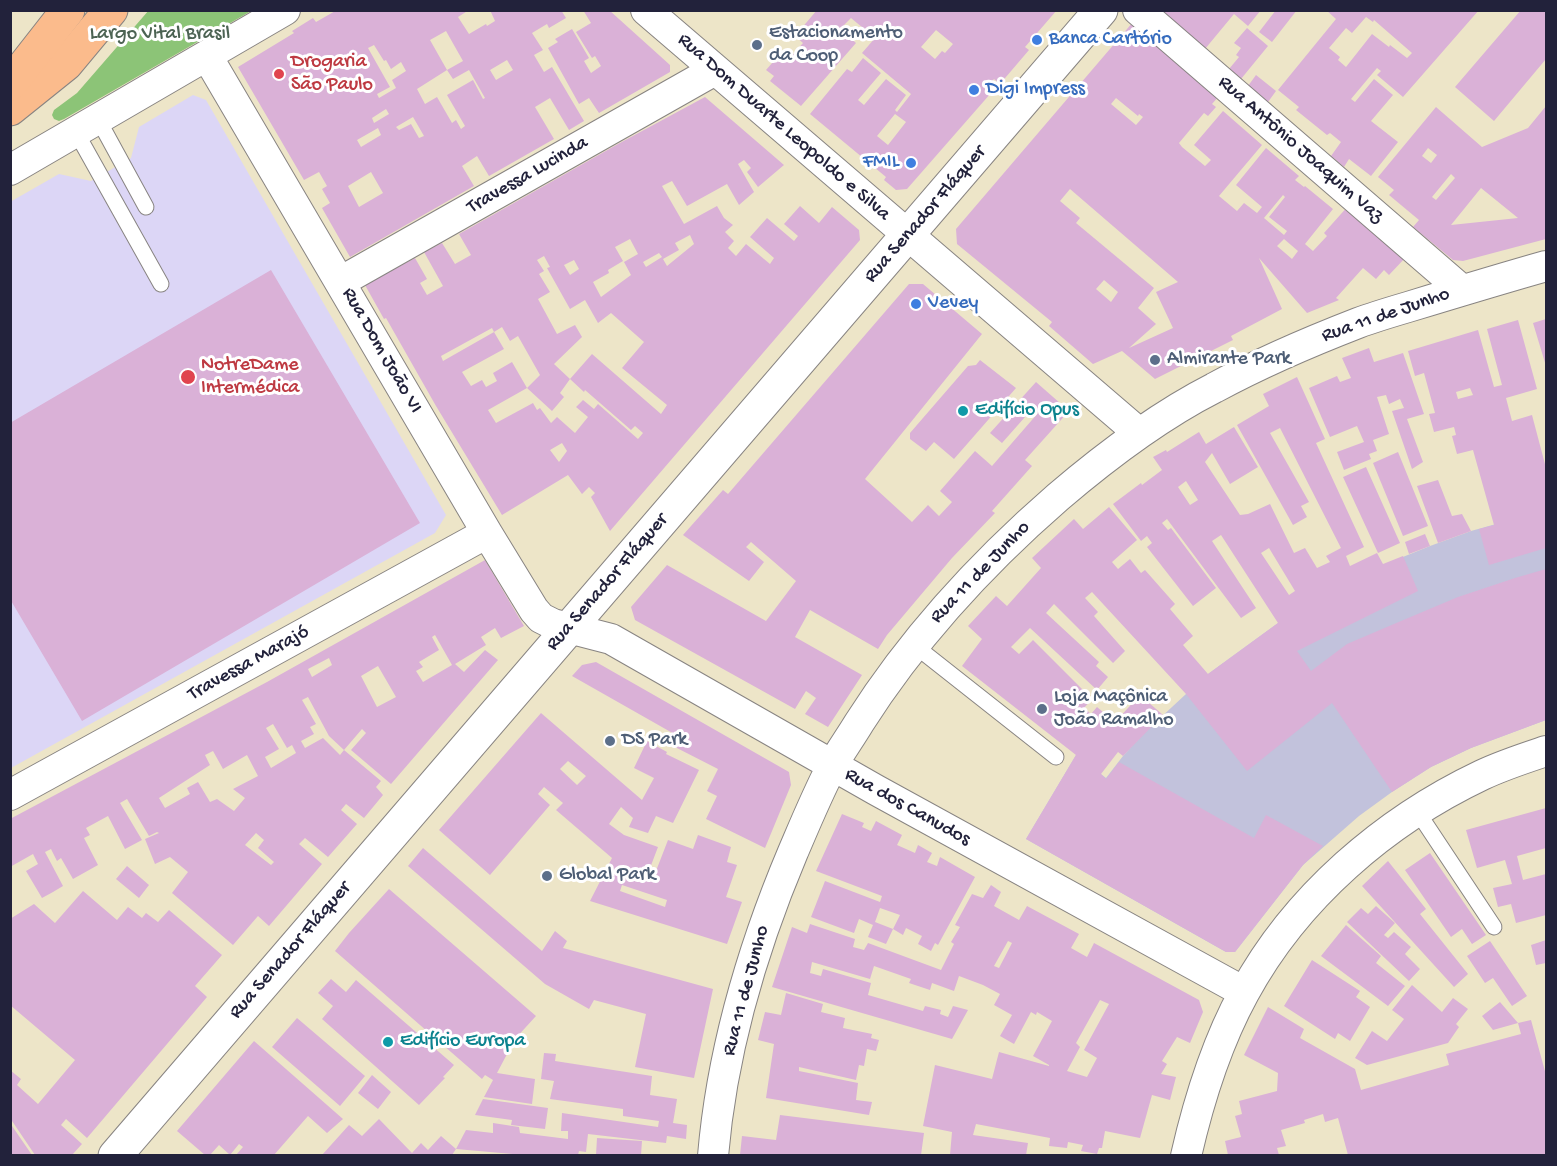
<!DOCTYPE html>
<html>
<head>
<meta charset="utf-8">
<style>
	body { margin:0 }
	#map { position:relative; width:1557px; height:1166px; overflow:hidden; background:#ede5c8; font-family:"Gochi Hand",sans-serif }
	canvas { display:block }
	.frame { position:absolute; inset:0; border:12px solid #22223b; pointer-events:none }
</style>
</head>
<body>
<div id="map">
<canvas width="1557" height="1166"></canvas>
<div class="frame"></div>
</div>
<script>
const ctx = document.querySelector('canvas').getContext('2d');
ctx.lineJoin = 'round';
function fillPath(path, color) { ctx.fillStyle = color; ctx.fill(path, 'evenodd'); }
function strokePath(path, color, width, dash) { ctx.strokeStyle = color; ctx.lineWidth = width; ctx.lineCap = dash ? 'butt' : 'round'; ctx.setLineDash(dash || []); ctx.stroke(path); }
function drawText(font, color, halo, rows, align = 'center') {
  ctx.font = font + ' "Gochi Hand",sans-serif'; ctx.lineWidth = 6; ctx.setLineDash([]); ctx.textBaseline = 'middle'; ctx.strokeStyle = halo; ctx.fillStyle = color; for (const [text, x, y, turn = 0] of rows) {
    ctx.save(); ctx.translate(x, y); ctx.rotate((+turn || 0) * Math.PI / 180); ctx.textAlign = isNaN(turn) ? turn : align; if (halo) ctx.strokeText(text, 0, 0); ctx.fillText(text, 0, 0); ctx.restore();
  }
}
const built = new Path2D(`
	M193,95L206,100L446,515L435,533L11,768L10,202L59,174L91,181L131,158L139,127Z`);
const industrial = new Path2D(`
	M1546,510V720L1471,748L1431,767L1392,792L1359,816L1303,865L1235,952H1226L1026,839L1076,755L1106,778L1123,756L1144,733L1186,694L1208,674L1278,623L1356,576L1430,546L1471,531Z`);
const green = new Path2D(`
	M149,10L251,11L64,119L59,121L54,119L52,115L54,110L77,93Z`);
const building = new Path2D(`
	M337,10H469L458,17L469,34L486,24L487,26L495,21L490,10H561L566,18L549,28L547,24L532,33L543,50L534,55L544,72L552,67L584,121L569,130L550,98L535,107L554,139L489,176L477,156L462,166L474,186L350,257L322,208L330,203L322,189L327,186L319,172L304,180L238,67L294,33L292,31L313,18L316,22ZM446,31L463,61L447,70L453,79L469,70L485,98L483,99L473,80L447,95L465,126L461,129L456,120L452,123L437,97L425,104L417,89L447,70L430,40ZM374,45L384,61L386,60L391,69L401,62L406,71L392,80L396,88L379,98L377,94L390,87L368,48ZM507,60L513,70L496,80L490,70ZM386,109L389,114L374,123L372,118ZM413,117L424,136L419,138L411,124L399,130L396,127ZM378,128L381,135L361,147L357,140ZM371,172L383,193L359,207L348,186Z
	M583,10H609L670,65V72L599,113L589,98L579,104L548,48L558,42L555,39L572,29L589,58L584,61L591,73L601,66L595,56L592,58L576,32L591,23Z
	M817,10H1057L1025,47L1029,50L1000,84L994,79L986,88L991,93L907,189L896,190L884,180L886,177L810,114L847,69L852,72L863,58L881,73L858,100L864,105L886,79L906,95L895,110L897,112L911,94L862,53L875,38L851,18L840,29L856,43L801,106L770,81L774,76L766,70L780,54L788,60L803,43L795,36ZM936,30L953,44L945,53L942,51L935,59L921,47ZM895,114L906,122L888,145L877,136Z
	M1166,10H1261L1248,26L1234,14L1205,49L1163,14Z
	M1276,10H1297L1272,42L1259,32Z
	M1326,10H1479L1403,97L1377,75L1381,71L1377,68L1351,99L1355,102L1374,79L1393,95L1371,121L1398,142L1371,176L1349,159L1344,167L1331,156L1341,142L1330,133L1327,135L1296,110L1299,107L1278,90L1336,19ZM1366,17L1373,22L1374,20L1412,53L1407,58L1390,45L1389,47L1372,34L1346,67L1338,60L1340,57L1329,48L1346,28L1352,33Z
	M1521,10H1546V59L1494,121L1455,87Z
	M1133,22L1219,96L1212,104L1216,107L1208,116L1204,113L1179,143L1182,147L1205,166L1211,160L1194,145L1223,111L1262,145L1219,196L1237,211L1244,203L1257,213L1262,207L1236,185L1266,148L1299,176L1295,180L1304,187L1305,186L1333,209L1305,244L1313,251L1327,236L1324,233L1349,205L1406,257L1389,275L1384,270L1376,279L1363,268L1336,298L1339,300L1307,313L1259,258L1282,309L1231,336L1233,340L1155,379L1122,351L1093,364L1049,326L1052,322L957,244L956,229ZM1116,98L1138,116L1139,114L1143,117L1136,125L1111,104ZM1070,189L1178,282L1156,292L1173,328L1129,348L1156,324L1138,308L1154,288L1076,223L1080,218L1060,201ZM1283,195L1285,197L1269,217L1287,231L1284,235L1264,218ZM1284,239L1298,251L1292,259L1277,246ZM1104,280L1118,292L1111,302L1096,289Z
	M1247,28L1268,46L1241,79L1229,69L1239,57L1236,55L1241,48L1234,43Z
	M1256,75L1276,91L1268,102L1248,86Z
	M705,97L784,165L758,187L747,172L751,168L744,160L738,164L754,192L739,205L727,184L687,206L672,181L662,186L684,224L717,206L724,218L733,225L725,232L734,241L728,248L736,256L746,244L770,264L774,258L750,237L767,218L794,241L798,236L784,224L800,206L819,223L832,207L859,230L860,240L610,531L591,497L595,493L589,487L582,494L568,475L502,515L436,406L386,318L384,319L365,285L415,258L427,279L420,283L427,295L443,286L424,252L442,243L455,264L471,255L459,234L618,144ZM690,235L694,244L667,266L663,259L679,250L675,243ZM630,239L638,254L624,262L631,275L601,297L593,282L609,273L608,270L623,261L615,247ZM659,253L662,257L646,267L643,262ZM544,256L550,267L547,268L570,309L585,300L598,323L611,313L644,342L622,368L667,405L661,414L592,354L570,379L584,392L585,390L631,430L635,426L643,433L638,439L598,404L594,409L583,400L576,407L588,417L575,433L557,417L551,423L540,408L537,410L533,403L496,423L488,410L527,388L512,362L493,373L497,381L486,387L482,380L471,386L462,372L504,349L494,332L443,361L441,356L492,328L494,332L502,327L510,341L518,336L540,375L527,388L552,411L564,397L560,393L570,379L554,364L582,337L575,325L557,334L538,299L550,292L539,274L544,271L537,260ZM574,260L579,269L570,275L564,265ZM562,443L567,451L559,462L550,450Z
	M1546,106V239L1463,261L1453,260L1413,227L1419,220L1389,195L1394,190L1378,177L1436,107L1482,147L1528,128ZM1428,148L1437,155L1431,163L1422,156ZM1451,174L1455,178L1436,200L1432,197ZM1481,188L1518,218L1451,225Z
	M271,270L420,523L82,721L10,599V423Z
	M909,284H923L982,334L865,479L912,522L928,505L939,516L952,502L940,491L975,451L992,466L1038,413L1033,408L1002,443L990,433L1036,382L1069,411L1025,460L1032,466L992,511L995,513L952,558L887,635L878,649L810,610L795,637L862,675L828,727L805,714L816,698L806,691L795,709L635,620L631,607L667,565L766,621L796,581L751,542L746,547L764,562L749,581L683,535L723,490L728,494Z
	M1546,319V366L1533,323Z
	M1518,320L1537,389L1506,398L1512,421L1532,415L1546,468V548L1489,565L1479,529L1494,525L1473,450L1457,454L1452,436L1456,435L1454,427L1434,432L1429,414L1435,413L1424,373L1415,376L1408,351L1478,330L1494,387L1502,385L1487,329ZM1470,388L1473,395L1458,399L1456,392Z
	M1369,348L1374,362L1403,353L1424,414L1407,419L1423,462L1412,469L1392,411L1404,408L1400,399L1389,404L1386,395L1377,397L1389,434L1373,440L1377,451L1369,454L1371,459L1344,470L1337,452L1364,442L1357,426L1330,437L1309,388L1337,376L1340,382L1351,378L1342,358Z
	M980,360L1016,388L954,459L934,442L926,451L910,439V433L968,366L976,365Z
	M1297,377L1325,439L1316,443L1364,547L1346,556L1350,566L1377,553L1383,564L1403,556L1418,591L1297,651L1311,671L1347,644L1401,621L1458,597L1515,578L1546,569V720L1471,748L1431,767L1392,792L1332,703L1247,771L1186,694L1092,592L1085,598L1098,612L1094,616L1125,651L1113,663L1054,604L1046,613L1099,662L1096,666L1108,677L1097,690L1030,628L1011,647L1019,654L1033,640L1092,699L1084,708L1091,714L1097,707L1115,722L1140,695L1163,715L1123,756L1118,752L1101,774L1106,779L1119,762L1254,838L1266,815L1323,846L1303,865L1235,952H1226L1026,839L1076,755L962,666L982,639L968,626L996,596L1007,606L1041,568L1032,558L1074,519L1083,529L1109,507L1137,540L1112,562L1118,569L1130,559L1141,573L1145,570L1175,604L1170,609L1193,636L1183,645L1208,674L1278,623L1221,535L1212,541L1256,608L1241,618L1167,519L1162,523L1168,530L1171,528L1216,588L1193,606L1147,547L1152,543L1147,536L1141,541L1113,504L1141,483L1142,485L1162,470L1153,457L1166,450L1167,452L1199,432L1206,444L1234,427L1258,467L1230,484L1212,453L1205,462L1240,515L1248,514L1270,504L1294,553L1305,548L1317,568L1330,562L1326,556L1341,548L1280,428L1270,433L1309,502L1301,506L1307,517L1293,525L1237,425L1269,406L1263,394ZM1186,481L1198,500L1190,505L1178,487ZM1269,548L1295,591L1289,595L1261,553Z
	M1398,452L1428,526L1403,536L1373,463Z
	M1366,467L1400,543L1378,553L1343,477Z
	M1438,480L1452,516L1462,514L1471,531L1438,543L1417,486Z
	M1425,534L1430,546L1409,554L1405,542Z
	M485,560L524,626L501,638L495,628L481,637L486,645L455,664L464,672L485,650L498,660L391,784L351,750L366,733L362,729L344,750L329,736L308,697L302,700L316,724L310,727L314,734L301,741L305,748L323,738L340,755L344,750L381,781L376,787L383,795L364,818L346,804L341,810L357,824L328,857L305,838L299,844L322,864L269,926L258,916L233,945L172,893L188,872L170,857L155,864L145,839L159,833L157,832L149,836L127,799L120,803L142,840L125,849L108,816L86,828L90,835L84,838L98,865L73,879L61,858L57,861L51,849L45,852L63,886L53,892L42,898L26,871L38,864L33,854L10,867V819L267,682ZM435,635L452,665L423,682L416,671L423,667L419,662L439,650L432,637ZM329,658L332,665L312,677L308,669ZM378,666L396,697L377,707L361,676ZM273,724L287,748L292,745L296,753L271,768L265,757L279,749L266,728ZM213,751L223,769L247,755L258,776L233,789L245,798L234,811L217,799L210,802L198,782L187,788L190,794L165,808L159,798L210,765L205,755ZM256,833L264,840L258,848L274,862L271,865L245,845Z
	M596,662L789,772L791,785L765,848L706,819L717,796L707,791L718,769L671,745L676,735L572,676L582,665Z
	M541,713L642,800L654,778L634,768L647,741L667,752L666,754L699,770L673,823L656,816L648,833L629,827L633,818L621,807L609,824L624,835L658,847L650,868L656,871L668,840L693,849L698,835L731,847L727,862L737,865L726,897L742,902L727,944L590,901L612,858L556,810L563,803L544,787L538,794L550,805L490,875L439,830ZM568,761L586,776L577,785L560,769ZM622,885L667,900L665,907L620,891Z
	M1546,808V848L1517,856L1523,880L1546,874V915L1516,923L1511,904L1498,907L1493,888L1512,884L1505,860L1477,868L1466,830Z
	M842,814L864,823L862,827L871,831L876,821L902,835L897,845L915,853L918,845L932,853L927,862L937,866L940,857L975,877L938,945L935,943L931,951L918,944L922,936L906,928L903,935L893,929L900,915L880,908L875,922L893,929L886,944L868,937L873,925L859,919L854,933L811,917L825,881L880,902L882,896L816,871Z
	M423,848L542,951L555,931L567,941L563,948L713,989L694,1078L635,1067L646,1014L594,1000L589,1009L545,984L408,866Z
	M1430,853L1486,935L1472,944L1462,929L1451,937L1405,870Z
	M1388,861L1426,909L1420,914L1468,974L1454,987L1362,886Z
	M127,866L149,885L139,898L116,879Z
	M991,885L1001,892L994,906L1019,920L1027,906L1079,934L1071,948L1087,957L1094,943L1199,1000L1203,1012L1190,1043L1177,1037L1162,1061L1167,1064L1161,1074L1176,1077L1170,1100L1152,1095L1140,1138L1105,1131L1102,1148H1099L1097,1154L1081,1151L1083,1145L1068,1142L1067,1148L1049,1146L1050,1138L976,1124L973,1135L1028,1143L1026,1155H950L952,1132L923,1126L935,1065L992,1079L999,1052L1049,1066V1065L1033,1056L1052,1021L1037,1012L1036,1015L1031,1012L1014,1044L1000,1036L1012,1015L994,1005L1000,994L983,985L959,976L954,991L932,983L930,990L909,983L911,979L874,966L870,979L812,962L810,973L821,976L823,969L871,983L868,995L923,1011L925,1006L941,1010L940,1014L948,1017L953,1006L968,1010L952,1039L772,987L792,927L807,933L810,924L855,939L853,947L864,950L868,943L941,970L954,944L951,942L960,927L955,925L972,894L983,898ZM1008,941L1012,943L999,968L994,966ZM1100,1000L1109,1004L1084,1050L1097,1058L1087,1077L1067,1071L1080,1047L1076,1043Z
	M389,889L536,1016L515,1039L497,1073L535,1079L532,1104L484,1097L493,1080L485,1075L482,1079L335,951L349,933Z
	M83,891L117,920L128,907L142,918L146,913L158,922L169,910L222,955L195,986L207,997L87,1138L66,1119L61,1125L82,1144L72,1155H35L10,1118V1070L21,1079L17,1085L38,1104L75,1060L10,1005V919L34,904L55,923Z
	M1376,906L1395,923L1384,935L1388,938L1394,932L1411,947L1405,954L1420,969L1409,981L1347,922L1361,908L1368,914Z
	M1346,925L1381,956L1376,963L1405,986L1388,1006L1321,956Z
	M1546,940V963L1536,965L1531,945Z
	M1490,941L1527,996L1512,1006L1493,978L1485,983L1467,956Z
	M1312,960L1360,991L1356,997L1370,1007L1350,1041L1338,1033L1335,1039L1284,1006Z
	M331,979L346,992L356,980L454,1065L443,1077L445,1078L419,1105L322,1019L333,1006L318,993Z
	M1412,985L1442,1012L1453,998L1468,1009L1456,1024L1459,1027L1448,1043L1367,1065L1355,1058L1372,1031L1387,1041L1404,1019L1392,1010Z
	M786,993L823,1004L821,1012L845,1018L843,1028L872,1034L871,1038L879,1040L876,1051L867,1049L864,1066L859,1065L856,1080L799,1067V1071L858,1083L856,1100L872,1102L869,1115L766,1098L774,1044L758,1040L765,1012L781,1015Z
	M1500,1002L1518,1023L1493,1030L1482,1016Z
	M1268,1007L1304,1029L1300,1038L1355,1069L1361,1090L1449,1065L1446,1054L1521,1034L1518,1023L1531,1020L1546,1075V1155H1348L1338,1118L1325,1122L1323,1114L1304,1120L1305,1123L1281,1130L1286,1146L1277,1148L1279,1155H1228L1225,1141L1241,1137L1235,1116L1242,1114L1239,1101L1277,1091L1278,1073L1244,1055Z
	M297,1018L365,1076L340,1106L272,1047Z
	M254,1041L343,1119L327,1133L308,1116L274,1155H236L243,1147L239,1144L230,1155L219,1145L210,1155H205L177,1131Z
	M544,1053L556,1054L555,1061L652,1076L650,1095L677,1099L673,1123L687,1125L686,1139L667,1136L666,1143L588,1134L586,1152L579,1151L578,1155H524L456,1149L466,1130L493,1133V1123L519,1127L520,1133L568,1139V1131H561L562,1113L658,1127L659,1121L623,1116V1109L550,1099L554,1081L541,1079Z
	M372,1075L391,1092L378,1109L358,1093Z
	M483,1099L548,1108L545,1129L511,1125L512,1120L475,1115Z
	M780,1115L924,1133L921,1155H740L742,1136L776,1140Z
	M379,1119L412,1153L421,1143L428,1150L441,1136L456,1149L452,1155H322L349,1125L362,1136Z
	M10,1123L32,1155H10Z
	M597,1138L642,1141L641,1155H596Z`);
const service = new Path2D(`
	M98,119L146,207
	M76,132L161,284
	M914,645L1056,757
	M1417,811L1494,927`);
const minor = new Path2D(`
	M646,10L1139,433
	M1138,10L1462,290
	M207,56L487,533L534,610L541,618L553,624L611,639L876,790L1244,992
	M10,170L285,10
	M340,282L715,70
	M10,795L487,533
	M713,1156C722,1050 752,949 793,852C805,824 817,795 831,768C839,753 850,738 859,723C913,638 982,563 1058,497C1106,456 1157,417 1214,388C1260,363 1309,342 1358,323C1374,317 1391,312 1408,307C1454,293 1500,279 1546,266
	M1186,1156C1199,1099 1216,1044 1244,993C1296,897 1385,821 1482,775C1503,765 1525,758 1546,751`);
const tertiary = new Path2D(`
	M115,1156L1101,10`);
const primary = new Path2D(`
	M10,109L66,64L111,10`);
const trunk = new Path2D(`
	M10,84L68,10`);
const markers = [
	[1037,40,6,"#3f7fe0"],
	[757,45,6,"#5c6f8a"],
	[279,74,6,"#e0444e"],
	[974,90,6,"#3f7fe0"],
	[911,163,6,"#3f7fe0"],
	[916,304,6,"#3f7fe0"],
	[1155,360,6,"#5c6f8a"],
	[188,377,8,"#e0444e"],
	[963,411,6,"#0f9aa8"],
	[1042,709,6,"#5c6f8a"],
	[610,741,6,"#5c6f8a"],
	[547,876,6,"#5c6f8a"],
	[388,1042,6,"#0f9aa8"]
];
const serviceNames = [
	["Estacionamento",769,34],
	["da Coop",769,57],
	["Almirante Park",1167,360],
	["Loja Maçônica",1054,698],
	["João Ramalho",1054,721],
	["DS Park",622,741],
	["Global Park",559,876]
];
const parkNames = [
	["Largo Vital Brasil",160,35]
];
const shopNames = [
	["Banca Cartório",1049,40],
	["Digi Impress",986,90],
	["FMIL",899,163,"right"],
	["Vevey",928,304]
];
const healthNames = [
	["Drogaria",291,63],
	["São Paulo",291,86],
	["NotreDame",201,366],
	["Intermédica",201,389]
];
const streetNames = [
	["Rua Dom Duarte Leopoldo e Silva",783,128,41],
	["Rua Antônio Joaquim Vaz",1300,150,41],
	["Travessa Lucinda",528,176,-30],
	["Rua Senador Fláquer",926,215,-49],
	["Rua 11 de Junho",1386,316,-19],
	["Rua Dom João VI",381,351,60],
	["Rua 11 de Junho",981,573,-46],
	["Rua Senador Fláquer",608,583,-49],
	["Travessa Marajó",249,664,-29],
	["Rua dos Canudos",907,808,29],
	["Rua Senador Fláquer",291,951,-49],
	["Rua 11 de Junho",747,991,-75]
];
const cultureNames = [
	["Edifício Opus",975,411],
	["Edifício Europa",400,1042]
];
fillPath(built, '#dcd6f6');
fillPath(industrial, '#c2c2dc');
fillPath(green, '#8cc477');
fillPath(building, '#dab1d7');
strokePath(service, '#888482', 17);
strokePath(minor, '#888482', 32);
strokePath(tertiary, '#888482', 35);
strokePath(primary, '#888482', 35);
strokePath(trunk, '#888482', 35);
strokePath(service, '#fff', 15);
strokePath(minor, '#fff', 30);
strokePath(tertiary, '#fff', 33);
strokePath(primary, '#fbbb8c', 33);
strokePath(trunk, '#fbbb8c', 33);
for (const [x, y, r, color] of markers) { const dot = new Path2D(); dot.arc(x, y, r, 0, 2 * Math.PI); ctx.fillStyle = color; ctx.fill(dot); strokePath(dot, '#fff', 2); }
drawText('20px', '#4e5e75', '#fff', serviceNames, 'left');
drawText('20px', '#4c6353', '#fff', parkNames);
drawText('20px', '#366cbe', '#fff', shopNames, 'left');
drawText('20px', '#be3a42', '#fff', healthNames, 'left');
drawText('20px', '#22223b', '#fff', streetNames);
drawText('20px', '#0d838f', '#fff', cultureNames, 'left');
</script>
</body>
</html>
